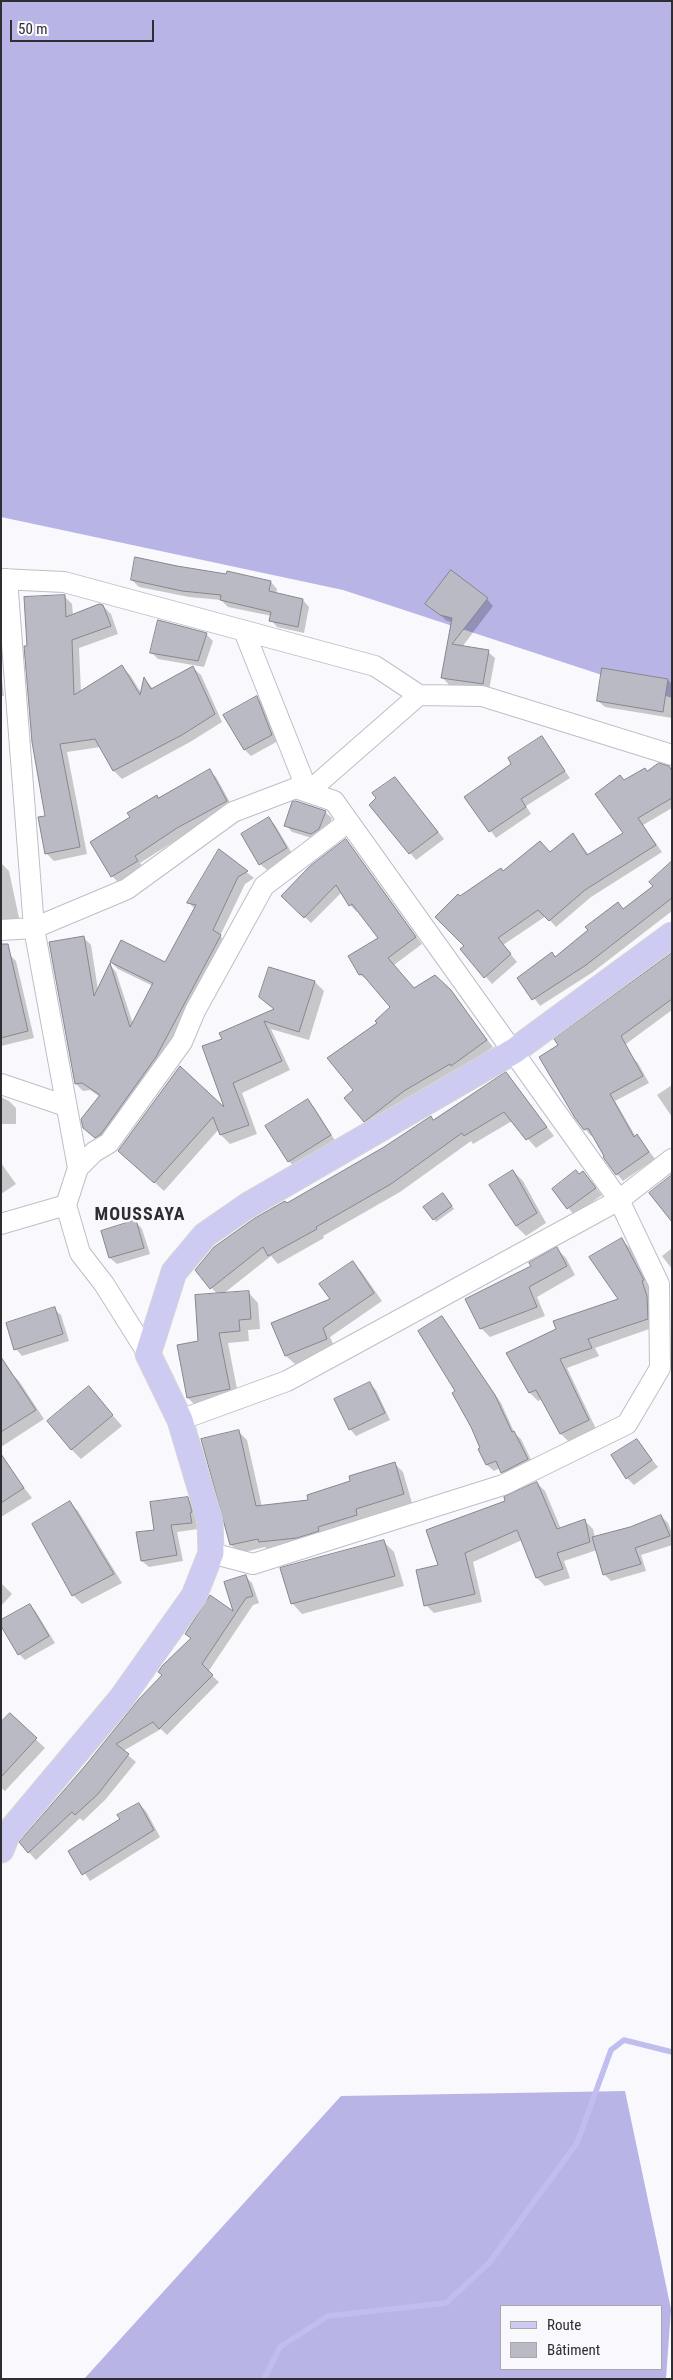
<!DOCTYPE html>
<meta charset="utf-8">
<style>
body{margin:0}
#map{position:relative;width:673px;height:2380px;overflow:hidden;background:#f9f9fd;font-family:"Roboto Condensed",sans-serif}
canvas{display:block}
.frame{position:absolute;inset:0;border:2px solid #2e2d31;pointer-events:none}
.legend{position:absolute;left:500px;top:2305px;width:162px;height:65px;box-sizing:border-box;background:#f9f9fd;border:1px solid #a8a7ab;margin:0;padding:6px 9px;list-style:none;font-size:15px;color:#2e2d31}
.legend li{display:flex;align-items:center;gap:10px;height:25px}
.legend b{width:25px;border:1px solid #a8a7ab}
.scale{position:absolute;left:10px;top:20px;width:144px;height:22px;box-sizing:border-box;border:2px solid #2e2d31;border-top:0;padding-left:6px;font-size:15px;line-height:18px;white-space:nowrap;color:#2e2d31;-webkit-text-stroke:4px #f9f9fd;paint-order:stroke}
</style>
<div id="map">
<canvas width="673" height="2380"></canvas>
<div class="frame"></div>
<ul class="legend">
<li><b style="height:6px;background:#cdcbf1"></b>Route</li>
<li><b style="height:14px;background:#babac4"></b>Bâtiment</li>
</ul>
<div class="scale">50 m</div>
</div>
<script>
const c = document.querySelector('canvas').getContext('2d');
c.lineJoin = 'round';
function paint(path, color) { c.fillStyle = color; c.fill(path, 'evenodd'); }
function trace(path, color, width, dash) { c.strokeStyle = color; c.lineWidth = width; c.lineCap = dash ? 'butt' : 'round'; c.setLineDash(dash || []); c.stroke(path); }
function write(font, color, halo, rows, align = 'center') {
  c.font = font + ' "Roboto Condensed",sans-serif'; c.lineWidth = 5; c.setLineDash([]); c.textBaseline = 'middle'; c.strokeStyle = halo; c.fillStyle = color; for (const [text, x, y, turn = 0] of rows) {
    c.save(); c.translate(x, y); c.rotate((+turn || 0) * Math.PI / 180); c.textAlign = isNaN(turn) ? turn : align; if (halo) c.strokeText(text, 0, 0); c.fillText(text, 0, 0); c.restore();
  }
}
const forest = new Path2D(`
 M1,1h671v697l-329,-108 -342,-73z
 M625,2091l46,218 -5,70h-582l257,-283zM502,2306h160v63h-160z`);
const shadow = new Path2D(`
 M227,575l44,7 6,7 -1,5 27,6 6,7 -5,26 -27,-6 -6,-7 1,-4 -44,-9 -7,-7 -32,-3 -50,-10 -7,-7z
 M64,596l8,8 1,11 30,-9 8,8 7,20 -39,14 2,44 41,-25 8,8 12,19 3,-15 8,10 40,-21 8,7 21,47 -32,20 -68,37 -8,-8 -14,-24 -33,5 20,102 -33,7 -8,-8v-36l-18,-170z
 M487,599l6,7 -31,41 26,5 7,6 -6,32 -40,-5 -6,-7 10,-56 -6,-1 -20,-17z
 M206,634l7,7 -9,26 -46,-8 -7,-7z
 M603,669l65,11 4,4v34l-67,-11 -7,-6z
 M1,671l3,25h-3z
 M257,698l6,6 15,37 -27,15 -6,-6 -20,-35z
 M542,738l28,40 -44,28 5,8 -35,24 -30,-41 47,-33z
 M209,771l7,6 17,31 -49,27 -44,28 4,5 -25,15 -7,-7 -20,-34 67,-43z
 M672,771v37l-29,17 19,27 -71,45 -35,30 -10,-11 -43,29 14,17 -25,22 -30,-35 3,-3 -5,-48 44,-25 46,-19 23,-20 16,21 36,-22v-52l22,-9z
 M395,778l49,61 -28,21 -45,-55z
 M325,812l7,6 -6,17 -8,5 -26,-8 -6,-7z
 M269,819l6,6 18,30 -26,15 -7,-6z
 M346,840l76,104 -28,21 21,24 35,2 43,56 -35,25 -87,55 -7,-6 -9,-31 36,-83 -23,-27 -8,-5 -11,-18 31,-19 -22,-27 -1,1 -7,-7 -8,-13 -31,31 -28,-27z
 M219,851l35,27 -9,6 -25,52 7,7 -63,120 -61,81 -12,-9 9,-38 -10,-7 -7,1 -7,-7 8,-146 7,7 7,45 12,-25 6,7 17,52 20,-38 -35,-17 -7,-7 54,1 30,-54 -6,-6z
 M1,863l8,8 10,47 -18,4z
 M672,865v46l-79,61 -53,34 -21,-28 33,-24 4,4 62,-54 6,6 31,-23z
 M9,954l7,7 18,77 -33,8v-90z
 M672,955v55l-92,68 51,-22 7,7 11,20 -34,18 21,36 7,6 12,16 -32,22 -6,-7 -24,-39 -2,1 -6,-7 -25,-83z
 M315,982l9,9 -15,49 -38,-11 19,41 -48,23 15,41 -27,10 -9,-9 -2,-6 -55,62 -44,-40 107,-39 -4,-72 52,-30z
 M506,1074l48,62 -18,12 -24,-27 -39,23 -2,-3 -71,51 -77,44 1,2 -46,26 -7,-8 -48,38 25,-2 10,11 2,26 -12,1 1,11 -21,2 11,56 -41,9 -10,-10 12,-56 18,-47 -22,-25 91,-66 98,-56 46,-30 3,3z
 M672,1085v32l-15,-22z
 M1,1097l8,4 7,7v16h-15z
 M308,1101l6,6 22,35 -41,26 -6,-7z
 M1,1163l15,21 -15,10z
 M513,1171l10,10 23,42 -20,13 -10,-10 -25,-41z
 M583,1172l19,23 -28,20 -21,-26z
 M446,1197l8,12 -18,13 -2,-3z
 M136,1222l6,7 8,25 -33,10 -7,-6z
 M622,1240l8,8 21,41 4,38 -60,21 4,8 -32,12 29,61 -27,13 -8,-8 -19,-35 -4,2 -8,-8 -22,-40 112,-53z
 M672,1248v21l-10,-13z
 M557,1249l9,9 9,17 -38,22 8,19 -55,21 -9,-9 51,-62z
 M353,1263l8,8 21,30 -52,36 5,11 -40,16 -9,-8 -13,-33 58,-23z
 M54,1309l7,6 8,26 -47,15 -6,-7z
 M442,1318l59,85 14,31 6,5 13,27 -26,13 -8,-11 -6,3 -7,-6 -30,-73z
 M10,1372l9,9 25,38 -43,28v-70z
 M370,1384l6,6 14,30 -34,16 -6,-7z
 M89,1388l33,38 -41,33 -10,-10z
 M239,1432l8,8 15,67 48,-6 84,-38 9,9 9,31 -49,15 2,5 -97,27 -3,-3 -25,6 -9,-8z
 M637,1441l21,26 -24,18 -7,-7z
 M9,1468l23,30 -31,19v-47z
 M537,1483l8,8 16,38 23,-9 9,9 2,9 36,-10 30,-12 7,7 4,10v12l-31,10 5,16 -35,10 -7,-7 -7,-24 -33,11 6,17 -25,8 -8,-8 -15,-38 -49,22 9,40 -48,11 -8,-8 13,-39 68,-64z
 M188,1499l6,6 4,14h-2l2,10 -21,3 6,29 -34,6 -7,-6 -5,-28 18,-2z
 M70,1503l8,8 44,72 -40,21 -9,-9z
 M384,1542l10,10 10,34 -102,28 -10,-11 -11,-34z
 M245,1576l7,7 7,20 -6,2 -45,67 11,10 -52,53 -6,-6 -38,22 13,11 -31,38 -22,21 -3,-3 -44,42 -15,-16 118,-144 24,-25 28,-36 -5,-5 50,-20z
 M1,1583l11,11 -11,12z
 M30,1605l6,7 19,31 -30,17 -6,-6z
 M10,1715l35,33 -40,43 -4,-3v-64z
 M139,1804l7,7 14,26 -70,44 -20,-30 51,-31z`);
const stream = new Path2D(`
 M264,2379l16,-32 48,-31 118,-13 43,-40 88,-120 34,-93 13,-10 48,12`);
const building = new Path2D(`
 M135,557l42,9 49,8 1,-3 44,10 -2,10 34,8 -5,28 -29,-6 2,-9 -51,-12 1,-5 -39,-4 -51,-11z
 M451,570l37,28 -36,46 37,6 -6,34 -42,-6 11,-60 -12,-3 -15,-11z
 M65,595l1,22 33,-13 4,1 8,21 -39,14 2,55 48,-30 18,30 4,-18 7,12 42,-23 22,48 -33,21 -69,36 -18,-32 -35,5 20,103 -35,7 -7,-37 7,-1 -13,-74 -8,-96h3l-3,-49z
 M158,620l49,13 -9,28 -48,-8z
 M602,668l66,11 -5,33 -66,-11z
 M257,696l15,39 -28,15 -21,-35z
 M542,736l23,35 -44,28 5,8 -37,25 -25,-35 47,-33 -3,-6z
 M659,763l10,3 3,5v27l-34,20 18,27 -71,45 -36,31 -11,-11 -40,28 13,16 -27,24 -24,-29 4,-3 -29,-29 23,-23 2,2 41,-28 2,3 37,-30 10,11 23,-19 14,22 36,-22 -28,-39 25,-19 4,5 21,-12 2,3z
 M210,769l17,32 -50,27 -42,28 3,5 -27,16 -21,-35 40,-25 -3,-4 30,-18 1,3z
 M395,777l43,55 -29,22 -40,-49 7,-7 -4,-5z
 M296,801l30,10 -7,18 -8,5 -27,-8 8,-24z
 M269,817l18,31 -28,17 -18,-31z
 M346,839l70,98 -28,21 26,30 21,-13 16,15 36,50 -36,26 -1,-2 -46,27 -40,31 -20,-24 9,-8 -26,-32 50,-35 -2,-2 15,-14 -28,-33 -3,1 -11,-19 30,-18 -26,-34 -3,2 -13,-21 -32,33 -23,-22 29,-30z
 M219,849l29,22 -10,6 -25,53 8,5 -65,122 -55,77 -6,4 -12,-10 -2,-9 19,-24 -18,-12 -7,1 -26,-142 35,-6 10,60 16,-33 20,64 23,-44 -43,-21 11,-22 44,22 31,-57 -9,-2z
 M672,861v37l-86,67 -54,35 -15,-22 35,-26 3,5 33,-27 -3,-3 33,-25 5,7 30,-23 -4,-4z
 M1,944h7l20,87 -27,7z
 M672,953v46l-51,37 22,40 -33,18 24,43 3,-3 12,18 -33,23 -13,-18 1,-1 -16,-28 -4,2 -9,-12 -36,-61 19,-12 -4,-6z
 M269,967l46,14 -16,51 -35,-11 18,40 -49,22 16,42 -29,10 -7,-18 -59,66 -36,-32 62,-85 44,41 -22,-61 20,-7 -3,-6 55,-24 -15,-12z
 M506,1072l41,55 -21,13 -22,-28 -40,24 -2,-3 -71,51 -75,43 1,2 -49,27 -5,-9 -53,42 -15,-19 19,-23 41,-29 30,-17 2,2 97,-56 47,-31 2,4z
 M308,1099l23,36 -43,27 -23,-36z
 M513,1170l24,43 -21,13 -27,-41z
 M576,1170l3,4 4,-3 13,17 -29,21 -15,-20z
 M672,1175v47l-23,-29z
 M443,1193l9,13 -19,14 -10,-13z
 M136,1220l8,28 -35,10 -8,-27z
 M622,1238l22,42 -2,1 5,15 1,23 -60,20 4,9 -32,11 29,61 -29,14 -24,-44 -7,3 -23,-40 50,-24 -3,-8 65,-22 -29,-42z
 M557,1247l10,19 -38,21 8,20 -57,22 -15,-30 66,-33 -2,-3z
 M353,1261l21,32 -51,35 4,11 -42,17 -14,-33 59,-24 -11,-15z
 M249,1291l2,28 -12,1 1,11 -21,2 11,56 -43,9 -10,-53 21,-4 -3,-46z
 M55,1307l8,27 -49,16 -8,-27z
 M442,1316l53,79 17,37 2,-1 14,28 -27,14 -5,-12 -10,4 -8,-16 2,-1 -9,-21 -19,-34 3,-2 -37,-60z
 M1,1357l35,53 -35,22z
 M370,1382l15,31 -36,17 -15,-31z
 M89,1386l24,29 -42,35 -24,-29z
 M239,1430l17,76 52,-6 -1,-5 43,-14 -1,-5 46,-14 9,32 -48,15 1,6 -39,12 1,4 -22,7 -38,4 -1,-3 -28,6 -29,-106z
 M637,1439l15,21 -26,19 -15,-24z
 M1,1454l23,34 -23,15z
 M537,1482l20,47 28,-10 5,23 -33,11 6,16 -27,9 -19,-48 -52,23 10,41 -51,12 -8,-36 22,-5 -12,-35 79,-29 -1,-4z
 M188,1497l4,15 -2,1 2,10 -21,2 6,30 -36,6 -5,-29 18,-2 -4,-28z
 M70,1501l44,73 -42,22 -40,-72z
 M661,1515l9,21 -35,12 6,16 -38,11 -11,-38 38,-10z
 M384,1540l11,36 -104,28 -11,-36z
 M246,1575l7,21 -7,2 -44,66 11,11 -54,54 -6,-7 -37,22 13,10 -31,40 -23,21 -3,-3 -44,41 -9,-11 66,-76 54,-67 23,-24 -4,-3 5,-7 28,-27 -6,-4 25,-39 23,16 -9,-29z
 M30,1604l19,32 -31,19 -17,-29v-6z
 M10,1713l27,25 -36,39v-55z
 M139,1803l15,27 -72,45 -14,-24 52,-32 -3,-4z`);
const minor = new Path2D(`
 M1,579l63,3 311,84 44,29
 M7,579l27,349 44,240 -12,37
 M244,631l64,161 111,-97 63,1 190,59
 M1,930l33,-2 93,-39 106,-77 63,-24 38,13 285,399 40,84 1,84 -33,56 -124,61 -250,79 -42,-11
 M1,1084l65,22
 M78,1168l16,-16 15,-9 73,-101 13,-31 69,-125 84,-64
 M1,1224l65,-19 14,48 24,31 44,70
 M180,1420l107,-39 332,-181 53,-41`);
const major = new Path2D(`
 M1,1850l6,-15 114,-136 73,-103 17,-43 -1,-32 -30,-101 -32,-66 26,-82 31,-37 42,-29 267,-155 158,-116`);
const districtNames = [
 ["MOUSSAYA",140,1215]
];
paint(forest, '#b8b5e6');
paint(shadow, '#0003');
trace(stream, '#c0beef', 5.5);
paint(building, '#babac4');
trace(building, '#86868f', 1);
trace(minor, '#bebec7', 22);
trace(major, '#d5d5d6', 27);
trace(minor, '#fff', 20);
trace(major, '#cdcbf1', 25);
c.letterSpacing = '1px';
write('bold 18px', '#2e2d31', '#f9f9fd', districtNames);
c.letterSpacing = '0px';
</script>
